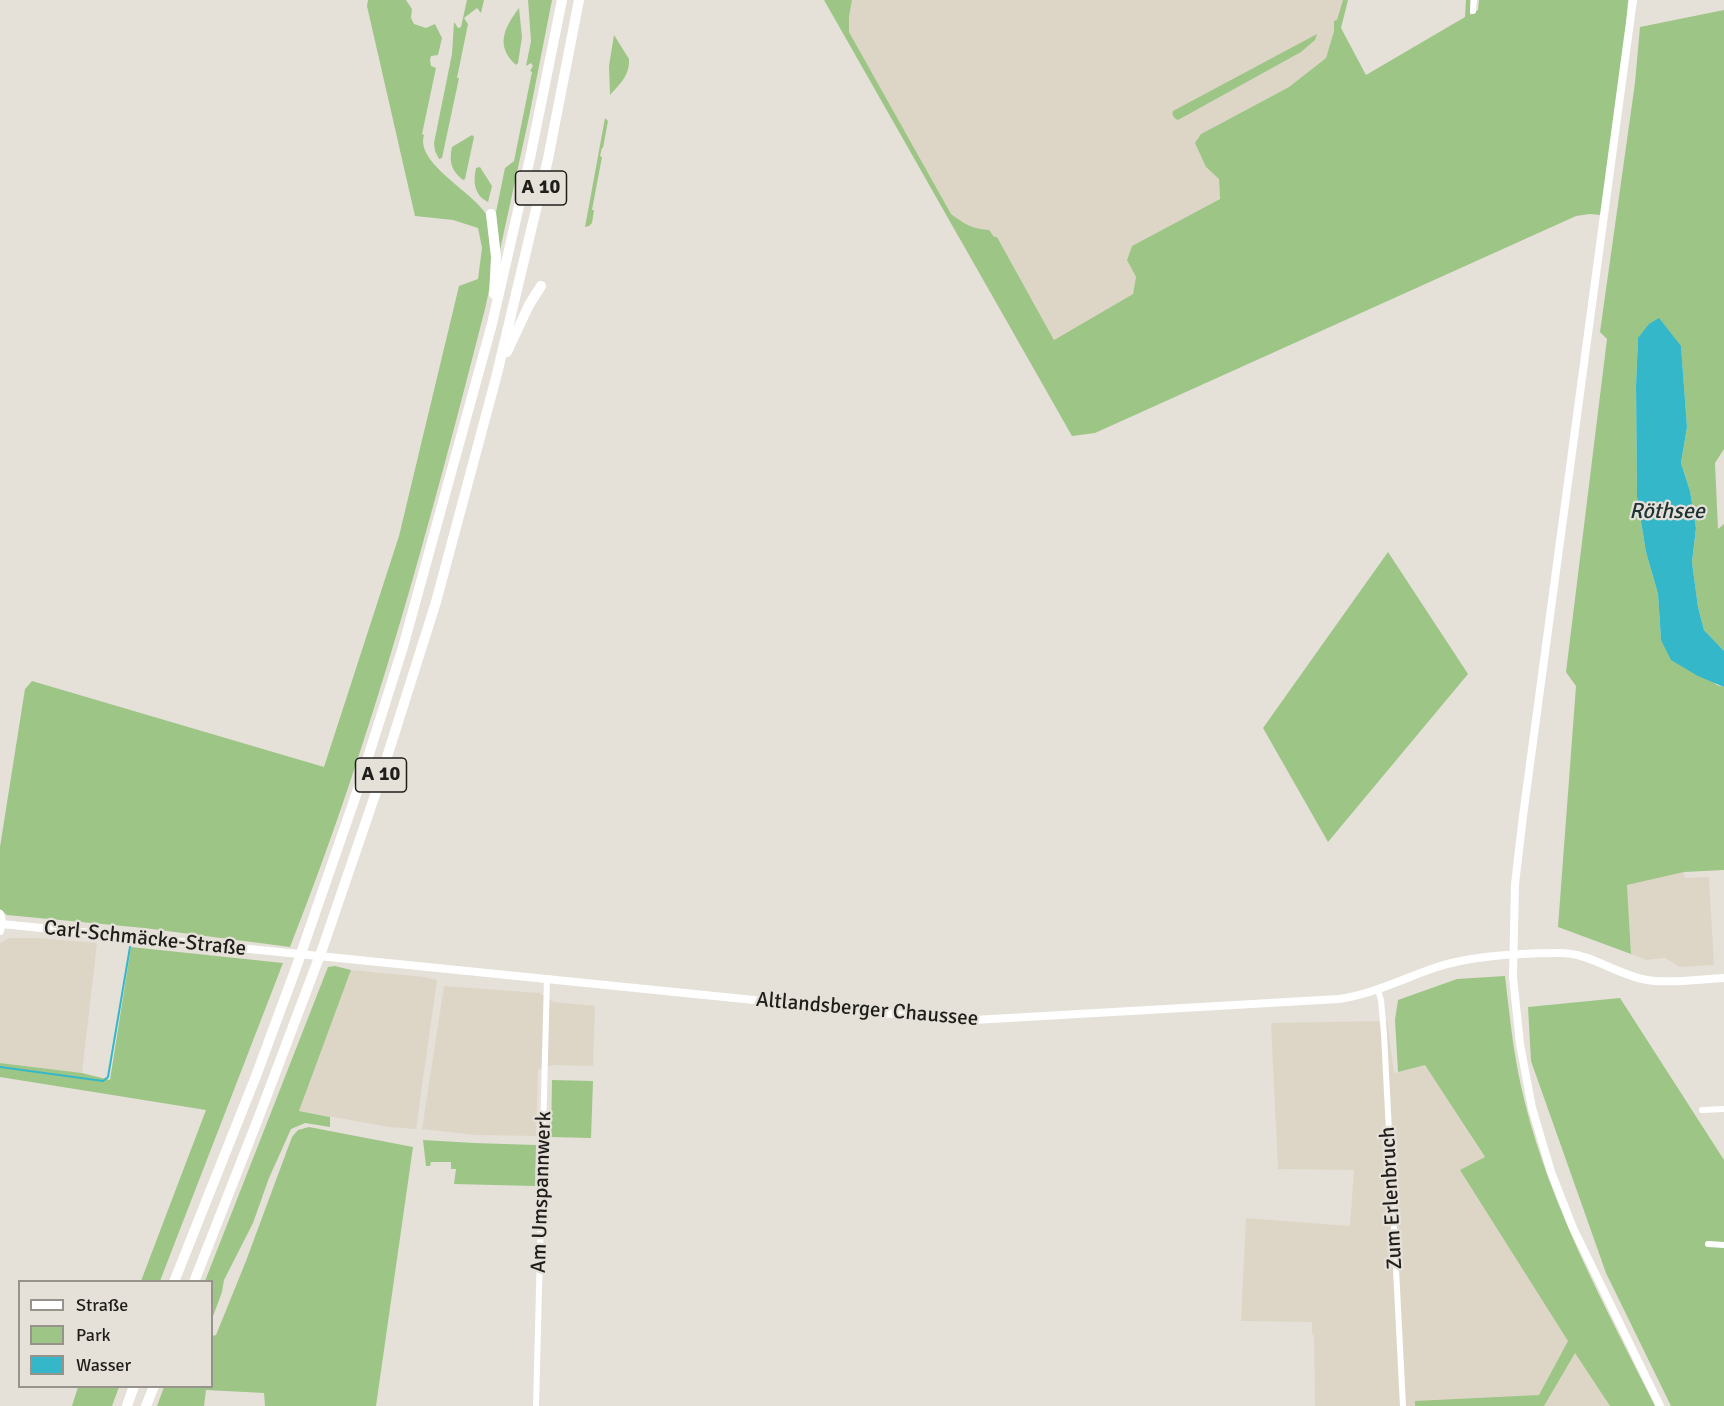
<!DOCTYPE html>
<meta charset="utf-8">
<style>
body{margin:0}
#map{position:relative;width:1724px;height:1406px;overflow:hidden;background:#e5e1d9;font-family:Signika,sans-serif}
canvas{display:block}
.legend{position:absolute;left:18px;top:1280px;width:195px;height:108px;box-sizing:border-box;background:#e5e1d9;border:2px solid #96938d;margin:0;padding:8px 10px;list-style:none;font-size:18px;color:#1f1e1b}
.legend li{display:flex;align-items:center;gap:12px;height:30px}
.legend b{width:30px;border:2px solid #96938d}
</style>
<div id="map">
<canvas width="1724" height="1406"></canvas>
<ul class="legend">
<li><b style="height:8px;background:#fff"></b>Straße</li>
<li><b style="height:16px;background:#9dc586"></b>Park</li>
<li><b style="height:16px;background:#34b8c9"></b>Wasser</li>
</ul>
</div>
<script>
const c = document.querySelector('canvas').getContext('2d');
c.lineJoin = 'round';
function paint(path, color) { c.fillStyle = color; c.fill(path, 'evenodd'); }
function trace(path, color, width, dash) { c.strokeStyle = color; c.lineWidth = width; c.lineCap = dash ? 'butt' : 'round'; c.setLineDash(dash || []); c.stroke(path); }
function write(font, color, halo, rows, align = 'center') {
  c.font = font + ' Signika,sans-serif'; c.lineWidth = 4.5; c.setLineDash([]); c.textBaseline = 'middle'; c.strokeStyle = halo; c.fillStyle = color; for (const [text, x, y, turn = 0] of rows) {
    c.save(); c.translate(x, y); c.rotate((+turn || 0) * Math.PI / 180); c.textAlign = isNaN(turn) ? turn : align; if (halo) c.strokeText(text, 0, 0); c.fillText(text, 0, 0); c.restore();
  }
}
const built = new Path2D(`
 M852,0h495l-13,31 -8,27 -37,29 -88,47 5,33 13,12 1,20 -88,47 -5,14 9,17 -3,17 -79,46 -57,-103 -38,1 -10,-18 -103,-183z
 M1684,872l1,6 24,-1 5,88 -34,2 -15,-9 -19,2 -15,-6 -4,-69z
 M9,938h30l58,5 -15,130 -82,-10v-120z
 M351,970l73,7 13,3 -21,149 -27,-2 -90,-16z
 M444,986l96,7 14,9 41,4 -2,60 -41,-1 -14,5 -2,66 -60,-1 -54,-6z
 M1387,1021l7,52 31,-9 60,94 -24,12 149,236h-295l-1,-69 -2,-4v-11l-71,-1 5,-103 104,8 4,-56 -76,-1 -7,-146z`);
const green = new Path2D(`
 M368,0h38l6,9 -1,9 3,6 12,4 9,-4 7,14 -4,17 -7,1 -1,4 1,6 5,2 -14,66 2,1c-9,28 49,57 62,79l7,39 -3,33 -5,23c-55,215 -113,431 -195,638l-146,-19 -137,-13 -7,-6v-62l25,-158 7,-8 292,86 75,-231 60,-250 19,-7 4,-31 -4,-20 -25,-8 -38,-4 -48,-210z
 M467,0h17l-3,13 -4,-5 -13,10 4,6 -11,54h2l-17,80 -3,1 -4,-8 -1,-8 18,-89 2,-32 4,6 3,-1z
 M528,0h24l-23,117 -29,133 -4,-38 9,-44 9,-7 18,-89 -2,-1 3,-5 -2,-3 -5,3 5,-25z
 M824,0h28l-3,17v15l102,182c13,10 22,15 38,16l5,7h3l57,103 79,-46 3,-17 -9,-17 5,-14 88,-47 -1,-20 -13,-12 -11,-24 6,-9 88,-47 37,-29 8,-27v-10l3,-1 6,-20h5l-7,28 25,47 99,-58 1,-17h4v15l8,-5 1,-10h149l-3,38 -24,177 -11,-1 -14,2 -481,217 -23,3z
 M519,8l3,29 -4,26 -2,2c-21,-19 -12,-37 3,-57z
 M1724,10v439l-9,14 3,66 6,-5v127l-20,-21 -6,-23 -6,-45 4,-34 -6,-37 -9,-28 6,-36 -6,-80 -43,-9 -2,48 1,111 9,55 12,42 3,46 56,45 7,2v183l-40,2 -57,13 4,69 -73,-27 18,-241 -10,-14 41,-333 -7,-7 35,-249 5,-56z
 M1317,34l-2,6 -14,12 -123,68c-3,-1 -7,-5 -5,-9z
 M614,35l15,24c1,16 -9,25 -19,36l-1,-29z
 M605,118l3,3 -5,27h-1l-2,8 2,1 -10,53h2l-2,13 -3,3 -4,1z
 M472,135l2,2 -9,42 -2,1c-12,-10 -14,-18 -11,-33z
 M480,167l12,19 -4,16c-14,-7 -15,-20 -12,-34z
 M1388,552l80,122 -140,168 -65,-114z
 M131,947l152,16 -123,318h-19l65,-171 -206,-33v-14l82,10 28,7z
 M335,966l16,4 -52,141 31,6v10l-25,-4 -14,6 -22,49 -16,45 -29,57 -2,12 -10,27v-37l-7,-1 123,-314z
 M1505,976c5,43 9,85 20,127 27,107 81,205 130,303h-45l-35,-53 -31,53h-129v-5l124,-6 29,-54 -108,-171 25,-13 -60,-92 -27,7 -3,-52 3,-20 59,-21z
 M1620,998l104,162v246h-53l-65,-133 -75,-212 -3,-54z
 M552,1080l41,1 -2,57 -40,-1z
 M309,1127l104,20 -37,259h-111l-1,-13 -58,-3 -2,16h-47l7,-19 48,-1v-50l4,-1 30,-74 46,-124 6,-7z
 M423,1140l51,3 62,2 -1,41 -81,-2 2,-15h-5v-7h-20l-1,4h-4z
 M78,1387v-1l41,1 -7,19h-40z`);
const water = new Path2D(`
 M1659,318l22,28 6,81 -6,36 9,28 6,37 -4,34 6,45 6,23 20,21v36l-26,-11 -27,-16 -10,-20 -3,-46 -12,-42 -9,-55 -1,-111 2,-48 11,-14z`);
const stream = new Path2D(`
 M135,944l15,1
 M0,1067l103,14 5,-4 22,-130`);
const street = new Path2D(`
 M1473,11l1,-11
 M1378,990l3,10 3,34 19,372
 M1702,1110l22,-1
 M1708,1244l16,1
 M536,1406l11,-428`);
const secondary = new Path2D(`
 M1633,0l-110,816 -8,68 -2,93 7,67 12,64 19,64 22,56 87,178
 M0,914l2,7 -2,10
 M2,924l950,96h22l365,-21c34,-5 63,-20 95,-31 35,-12 88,-15 126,-15 31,0 57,22 87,27 21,4 55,-1 77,-2`);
const highway = new Path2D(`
 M491,214l5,43 -2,37
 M507,352l22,-47 12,-19
 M174,1282l82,-206 40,-108 60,-173 47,-148 89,-323 38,-166 32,-158
 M194,1282l64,-163 65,-172 51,-149 62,-196 61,-228 51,-215 31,-159
 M127,1406l7,-20
 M146,1406l8,-20`);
const shields = [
 [541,188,51],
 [381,775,51]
];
const shieldNames = [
 ["A 10",541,188],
 ["A 10",381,775]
];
const streetNames = [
 ["Carl-Schmäcke-Straße",145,939,6],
 ["Altlandsberger Chaussee",867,1010,5],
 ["Am Umspannwerk",542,1192,-88],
 ["Zum Erlenbruch",1392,1198,-93]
];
const waterNames = [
 ["Röthsee",1667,512]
];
paint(built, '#ddd6c7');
paint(green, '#9dc586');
paint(water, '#34b8c9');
trace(stream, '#34b8c9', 2);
trace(street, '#fff', 6);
trace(secondary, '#fff', 8);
trace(highway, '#fff', 10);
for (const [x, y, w] of shields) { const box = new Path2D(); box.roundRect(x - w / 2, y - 17, w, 34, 4.5); c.fillStyle = '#e5e1d9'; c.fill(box); trace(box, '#1f1e1b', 1.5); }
write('bold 20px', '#1f1e1b', null, shieldNames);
write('21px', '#1f1e1b', '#e5e1d9', streetNames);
write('italic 22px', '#1c3235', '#e5e1d9', waterNames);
</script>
